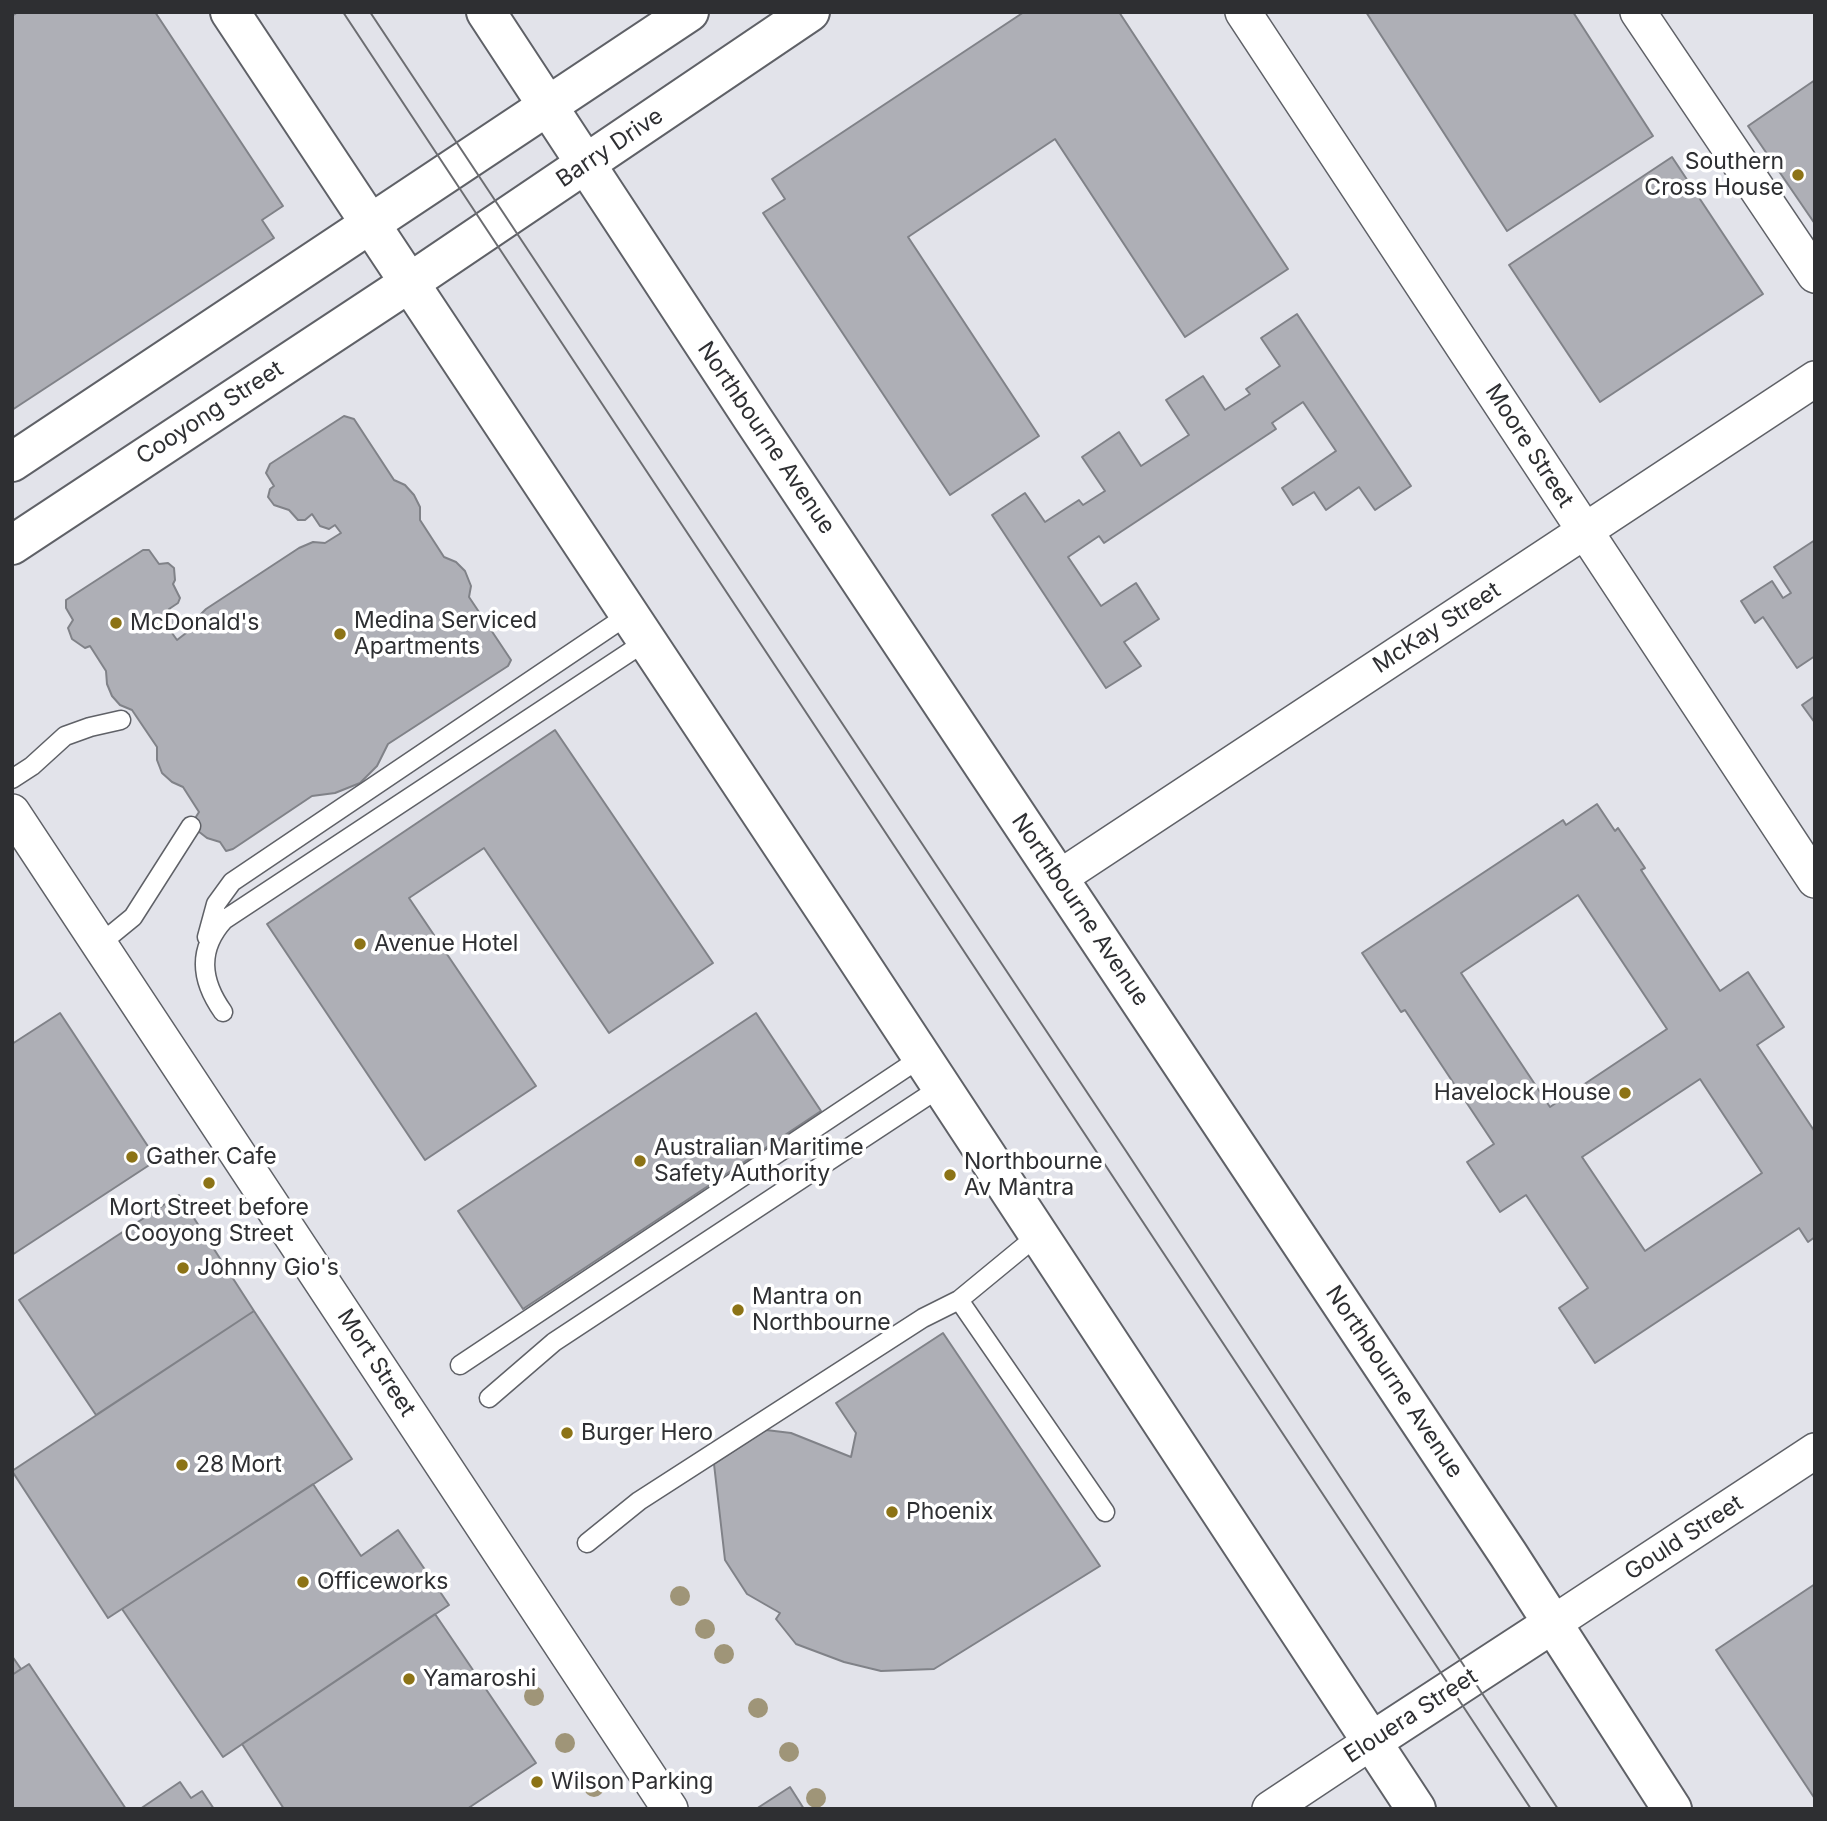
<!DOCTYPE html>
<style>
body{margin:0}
#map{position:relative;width:1827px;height:1821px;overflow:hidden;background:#e2e3ea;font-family:Inter,sans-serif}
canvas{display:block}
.frame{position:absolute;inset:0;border:14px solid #2e2f32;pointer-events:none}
</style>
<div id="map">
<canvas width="1827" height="1821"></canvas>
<div class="frame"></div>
</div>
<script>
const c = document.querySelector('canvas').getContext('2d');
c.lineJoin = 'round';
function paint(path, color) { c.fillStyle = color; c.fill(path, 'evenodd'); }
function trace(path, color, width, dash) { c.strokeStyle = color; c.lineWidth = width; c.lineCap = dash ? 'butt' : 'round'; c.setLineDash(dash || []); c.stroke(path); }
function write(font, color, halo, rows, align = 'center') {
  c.font = font + ' Inter,sans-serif'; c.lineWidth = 7; c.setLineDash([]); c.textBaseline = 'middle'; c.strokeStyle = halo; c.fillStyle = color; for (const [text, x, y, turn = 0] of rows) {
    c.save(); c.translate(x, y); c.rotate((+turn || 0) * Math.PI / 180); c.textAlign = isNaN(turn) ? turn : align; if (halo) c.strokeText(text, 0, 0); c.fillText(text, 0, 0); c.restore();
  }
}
const building = new Path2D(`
 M18,12h137l128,194 -21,14 12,18 -262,172v-394z
 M1024,12h95l169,257 -103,68 -130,-198 -147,98 131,199 -89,59 -187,-282 22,-14 -13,-20z
 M1366,12h207l80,124 -146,95z
 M1815,80v144l-67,-98z
 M1672,157l91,137 -163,108 -91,-137z
 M1297,314l114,172 -36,24 -16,-23 -33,23 -12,-18 -21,13 -11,-17 54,-37 -33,-49 -31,21 4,6 -172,114 -5,-7 -31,21 33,49 35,-23 23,36 -35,23 17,24 -35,22 -114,-173 33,-22 20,29 34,-22 4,5 22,-14 -23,-34 37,-25 22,34 48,-31 -23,-35 37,-24 22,34 25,-16 -4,-5 34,-23 -19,-28z
 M344,416l10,3 40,61 11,5 9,10 6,12v13l24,37 12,5 9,9 6,15 -2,11 42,63 -3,6 -120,78 -11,22 -17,17 -25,10 -23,3 -79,53 -7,2 -6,-9 -13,-4 -9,-7 -4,-11 5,-8 -16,-25 -11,-5 -10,-9 -5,-13v-13l-25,-37 -12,-5 -8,-9 -5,-12 -1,-13 -16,-25 -5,2 -13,-9 -4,-11 5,-8 -7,-12v-8l77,-50h6l10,14 9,-1 6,5 1,12 -2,4 7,14 -2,5 -9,6 6,9 1,10 -4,5 5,7 13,-10 2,-7 14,-14 93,-61 14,-6 12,1 16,-10 -6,-8 -6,4 -9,-3 -8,-12 -7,6h-7l-9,-10 -15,-5 -6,-8 2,-8 4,-3 -8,-13 4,-9z
 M1815,540v116l-18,12 -34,-51 -8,6 -14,-22 31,-20 11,17 8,-5 -17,-26z
 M1815,696v27l-13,-18z
 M555,730l158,233 -104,70 -125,-185 -75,50 127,188 -111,74 -158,-236z
 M1597,804l18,27 3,-3 27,40 -4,2 79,121 28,-19 36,55 -27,18 58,87v105l-7,5 -9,-14 -204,135 -36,-55 29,-20 -62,-93 -26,17 -33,-50 27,-18 -89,-134 -4,2 -39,-59 201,-133 3,5zM1578,895l89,134 -117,78 -89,-134zM1700,1079l62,94 -117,78 -63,-94z
 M60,1013l97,147 -145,95v-211z
 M756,1013l65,98 -298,198 -65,-98z
 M179,1195l75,116 -158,104 -77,-115z
 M254,1311l98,148 -244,159 -96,-147z
 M943,1333l157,233 -166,103 -53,2 -37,-9 -48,-18 -20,-25 4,-6 -33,-19 -22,-34 -11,-96 52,-34 25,3 60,24 5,-24 -20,-30z
 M313,1484l48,72 37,-26 51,75 -226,152 -101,-148z
 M1815,1584v215l-99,-149z
 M435,1614l101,149 -69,46h-183l-42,-65z
 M12,1656l9,13 -9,6z
 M29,1664l97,145h-114v-134z
 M180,1782l11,16 11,-7 12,18h-74z
 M790,1787l14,22h-48z`);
const service = new Path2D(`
 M12,779l20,-13 33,-30 25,-9 31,-7
 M207,937l9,-33 16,-22 396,-267
 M100,944l33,-27 58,-91
 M223,1012c-22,-31 -26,-62 1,-92l421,-278
 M959,1300l146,212
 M460,1365l462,-308
 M489,1398l65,-56 387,-255
 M587,1543l52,-42 284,-183 36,-18 79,-65`);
const minor = new Path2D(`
 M1243,12l572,868
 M1638,12l177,263
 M12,812l658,997
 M1059,878l756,-499
 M1552,1624l263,-173
 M1270,1809l101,-67`);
const primary = new Path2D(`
 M12,462l677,-450
 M12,545l397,-262 401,-271`);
const trunk = new Path2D(`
 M230,12l607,916 579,881
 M486,12l267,407 755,1135 164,255
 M1371,1742l181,-118`);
const tram = new Path2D(`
 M343,12l1188,1797
 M370,12l756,1139 432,658`);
const trees = [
 [680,1596],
 [705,1629],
 [724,1654],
 [534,1696],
 [758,1708],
 [565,1743],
 [789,1752],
 [594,1787],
 [816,1798]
];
const markers = [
 [1798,175,7,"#8c7316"],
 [116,623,7,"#8c7316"],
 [340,634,7,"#8c7316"],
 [360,944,7,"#8c7316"],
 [1625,1093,7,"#8c7316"],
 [132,1157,7,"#8c7316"],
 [640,1161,7,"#8c7316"],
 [950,1175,7,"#8c7316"],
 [209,1183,7,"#8c7316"],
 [183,1268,7,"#8c7316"],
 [738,1310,7,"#8c7316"],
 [567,1433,7,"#8c7316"],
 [182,1465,7,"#8c7316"],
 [892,1512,7,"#8c7316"],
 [303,1582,7,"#8c7316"],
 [409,1679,7,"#8c7316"],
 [537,1782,7,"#8c7316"]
];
const streetNames = [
 ["Barry Drive",610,148,-34],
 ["Cooyong Street",210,413,-33],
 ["Northbourne Avenue",766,438,56],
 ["Moore Street",1529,446,57],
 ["McKay Street",1437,628,-33],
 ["Northbourne Avenue",1080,910,56],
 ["Mort Street",376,1363,57],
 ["Northbourne Avenue",1394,1382,56],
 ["Gould Street",1684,1538,-33],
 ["Elouera Street",1411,1716,-33]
];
const poiNames = [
 ["Southern",1784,162,"right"],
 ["Cross House",1784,188,"right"],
 ["Medina Serviced",354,621],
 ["Apartments",354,647],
 ["McDonald's",130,623],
 ["Avenue Hotel",374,944],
 ["Havelock House",1611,1093,"right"],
 ["Australian Maritime",654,1148],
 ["Safety Authority",654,1174],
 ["Gather Cafe",146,1157],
 ["Northbourne",964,1162],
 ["Av Mantra",964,1188],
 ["Mort Street before",209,1208,"center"],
 ["Cooyong Street",209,1234,"center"],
 ["Johnny Gio's",197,1268],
 ["Mantra on",752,1297],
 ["Northbourne",752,1323],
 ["Burger Hero",581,1433],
 ["28 Mort",196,1465],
 ["Phoenix",906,1512],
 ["Officeworks",317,1582],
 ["Yamaroshi",423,1679],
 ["Wilson Parking",551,1782]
];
paint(building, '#aeafb6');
trace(building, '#808288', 2);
trace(service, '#5f6167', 21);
trace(minor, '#5f6167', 38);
trace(primary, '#5f6167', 42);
trace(trunk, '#5f6167', 42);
trace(service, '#fff', 18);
trace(minor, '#fff', 35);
trace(primary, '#fff', 38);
trace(trunk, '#fff', 38);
trace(tram, '#6c6d71', 2);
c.fillStyle = '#9f9578';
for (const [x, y] of trees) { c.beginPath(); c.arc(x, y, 10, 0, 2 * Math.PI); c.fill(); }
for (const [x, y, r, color] of markers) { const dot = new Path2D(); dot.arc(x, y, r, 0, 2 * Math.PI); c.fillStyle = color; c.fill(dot); trace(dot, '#fff', 2.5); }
write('23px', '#2e2f32', '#fff', streetNames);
write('23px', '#2e2f32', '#fff', poiNames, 'left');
</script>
